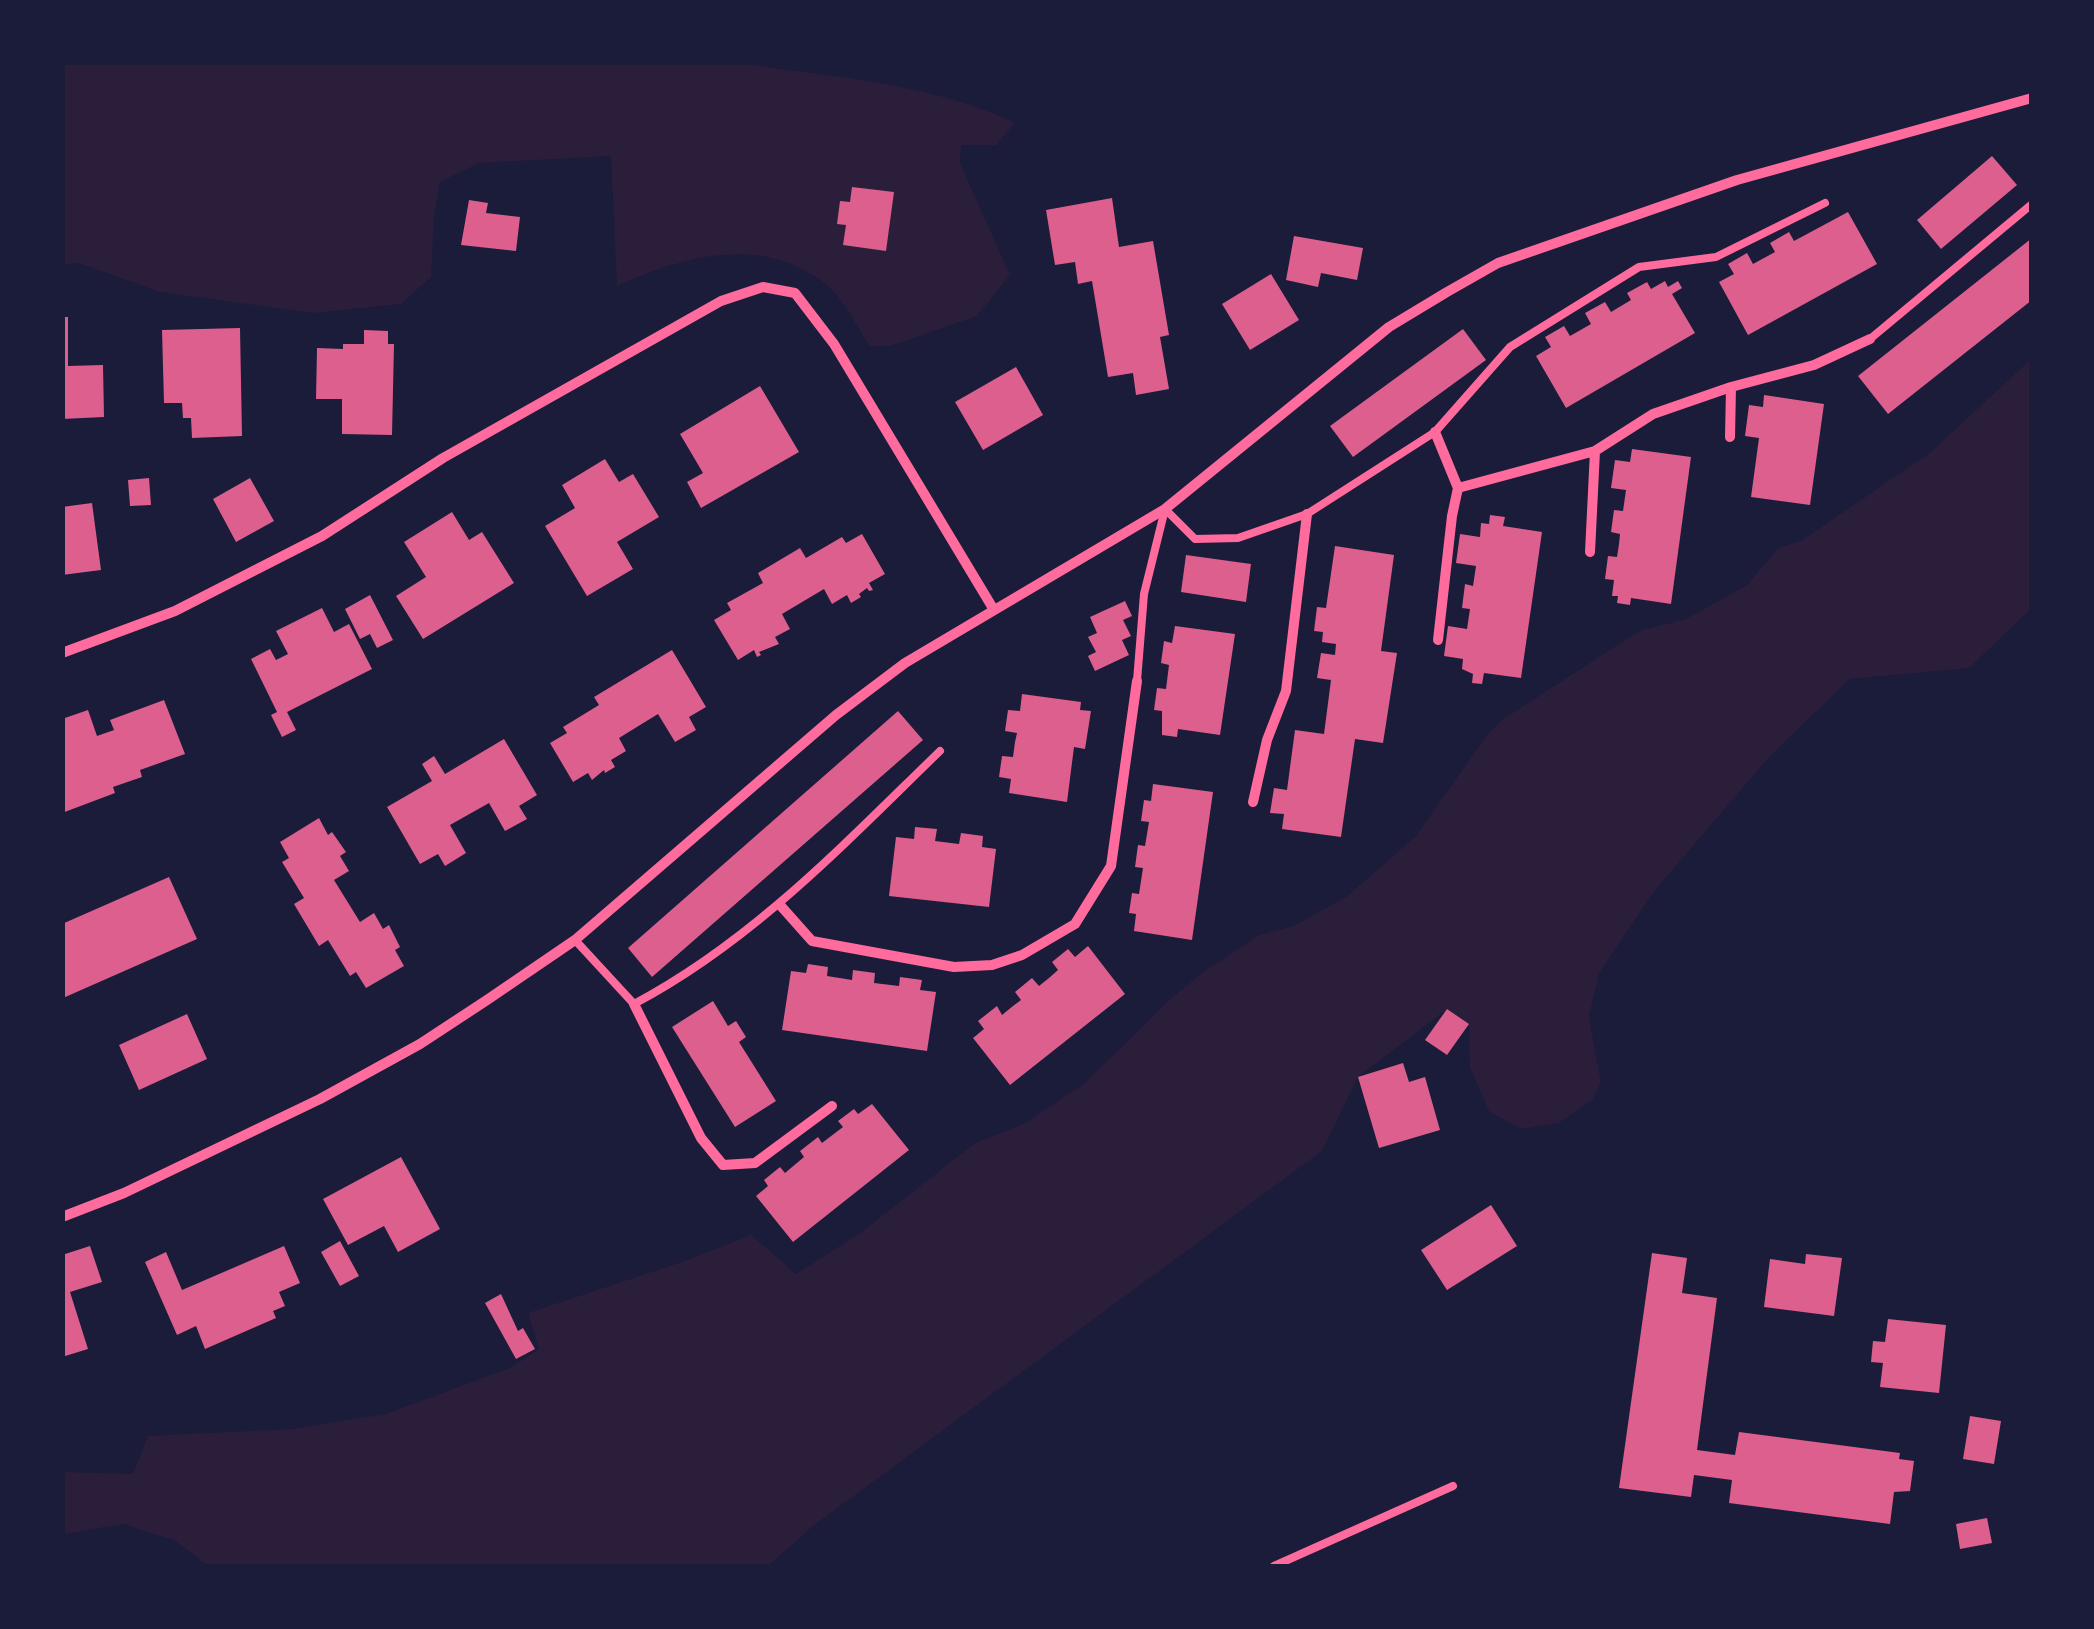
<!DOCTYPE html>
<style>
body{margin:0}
#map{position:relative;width:2094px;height:1629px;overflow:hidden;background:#1b1b3a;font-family:"Noto Serif",serif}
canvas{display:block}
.frame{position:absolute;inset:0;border:65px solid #1b1b3a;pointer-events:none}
</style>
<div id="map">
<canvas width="2094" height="1629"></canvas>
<div class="frame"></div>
</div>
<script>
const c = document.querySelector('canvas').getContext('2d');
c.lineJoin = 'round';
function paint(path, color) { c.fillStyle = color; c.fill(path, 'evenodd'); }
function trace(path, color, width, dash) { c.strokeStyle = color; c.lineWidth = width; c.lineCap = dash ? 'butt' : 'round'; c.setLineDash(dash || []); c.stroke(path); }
const green = new Path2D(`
 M734,62c92,15 197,20 281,61l-19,22h-35l-1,18 50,112 -33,41 -87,30h-20c-13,-19 -27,-49 -46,-63 -63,-49 -141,-27 -207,3l-6,-130 -132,7 -39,19 -6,34 -3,61 -30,27 -88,9 -153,-21 -81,-29 -16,2 -1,-202z
 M2031,359v250l-62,59 -119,11 -78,75 -117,136 -56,83 -10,44 12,66 -9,17 -33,23 -38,6 -32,-18 -19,-44 -1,-43 -22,-15 -89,68 -36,74 -509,375 -45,40h-560l-34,-26 -51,-16 -60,10v-62l70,2 15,-38 145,-7 93,-15 126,-47 27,-18 -11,-36 160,-53 63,-25 45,39 63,-40 116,-91 51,-20 60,-41 82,-81 34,-28 57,-38 35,-9 52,-29 69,-60 73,-103 14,-14 137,-89 47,-12 61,-34 31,-37 23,-7 130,-89z`);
const building = new Path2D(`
 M1992,156l25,29 -76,64 -24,-29z
 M852,187l42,5 -8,59 -43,-6 3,-20 -9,-1 3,-23 10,1z
 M1112,198l7,49 34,-6 16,94 -9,2 9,52 -33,6 -3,-22 -25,4 -16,-96 -14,3 -3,-22 -20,3 -9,-55z
 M469,200l19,3 -2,10 34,4 -4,34 -55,-6z
 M1848,212l29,52 -129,71 -29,-53 15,-8 -6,-10 19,-11 6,11 22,-12 -5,-9 19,-11 5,9z
 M1294,236l69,12 -6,32 -36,-7 -3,14 -32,-7z
 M2032,238v62l-144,114 -30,-38z
 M1271,274l28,46 -49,30 -28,-46z
 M1665,281l3,6 10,-6 4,7 -10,6 23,39 -129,75 -30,-52 15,-9 -6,-10 19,-11 6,10 21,-12 -6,-11 20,-11 6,10 20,-12 -4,-7 20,-11 4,7z
 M62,317h6v49l35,-1 1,52 -42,2z
 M240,328l2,108 -50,2 -1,-20h-8l-1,-15h-18l-2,-73z
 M1463,329l23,31 -133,97 -23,-31z
 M364,330l24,1v13h6l-2,91 -50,-1v-35h-26l1,-51 26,1v-5h21z
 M1016,367l27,48 -60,35 -28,-48z
 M760,386l39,66 -98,56 -14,-26 16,-9 -23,-39z
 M1764,395l60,9 -14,101 -59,-8 8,-59 -14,-2 4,-31 14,2z
 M1632,449l59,8 -20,147 -40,-6 -1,7 -13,-2 1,-7h-6l2,-16 -9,-1 3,-23 9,1 2,-13 1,-10 -9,-2 3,-22 9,1 3,-21 -15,-2 4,-28 15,2z
 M605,459l14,23 14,-8 26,43 -42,25 16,27 -46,27 -42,-70 30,-18 -13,-23z
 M149,478l2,27 -21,1 -2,-26z
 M250,478l24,43 -38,21 -23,-43z
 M92,503l9,67 -39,5v-68z
 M452,512l17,28 13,-8 32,51 -91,56 -27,-43 30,-19 -22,-35z
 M1490,515l15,2 -2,9 39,6 -21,146 -37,-5 -2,11 -10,-1 1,-9 -11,-5 1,-10 -19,-3 4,-30 19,3 3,-20 -8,-1 3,-24 8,2 3,-20 -20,-3 4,-29 20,3 1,-14 8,1z
 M862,534l23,40 -16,9 4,7 -4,1 -2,-3 -8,6 2,3 -10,6 -4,-8 -15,9 -8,-15 -42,25 8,15 -15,8 4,7 -20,8 2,3 -4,2 -3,-7 -16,10 -24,-40 17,-10 -4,-7 36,-20 -5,-10 42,-25 6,10 36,-21 4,6z
 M1335,546l59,9 -13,96 16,2 -14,90 -28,-4 -14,98 -59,-8 2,-15 -14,-1 4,-25 13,2 8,-60 29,4 7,-54 -14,-2 4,-25 14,2 1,-11 -14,-2 1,-10 -9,-1 3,-24 9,1z
 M1186,555l65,9 -5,38 -65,-10z
 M370,595l23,45 -16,8 -7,-14 -10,5 -15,-30z
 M1125,601l7,15 -9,4 8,16 -9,4 7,15 -34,16 -7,-15 8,-4 -8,-15 9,-4 -7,-16z
 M322,608l12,24 15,-8 23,45 -85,43 9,18 -14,7 -11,-22 6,-3 -26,-53 19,-10 6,11 12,-6 -12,-23z
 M1175,626l60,8 -15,101 -42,-6 -1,8 -15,-2v-24l-8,-1 3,-22 9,1 3,-24 -8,-2 3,-22 8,2z
 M672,650l34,57 -17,10 7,13 -21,12 -17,-28 -39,24 7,13 -15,9 4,7 -10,6 -1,-3 -12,10 -4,-7 -15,9 -23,-39 17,-10 -4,-6 36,-22 -5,-8z
 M1022,694l59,8 -1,8 11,1 -6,38 -11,-2 -7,55 -58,-9 2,-14 -12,-2 3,-21 11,1 2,-15 2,-9 -12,-2 3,-21 12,1z
 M164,700l21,54 -45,16 2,7 -29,10 2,6 -53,20v-94l26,-9 9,26 17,-6 -4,-10z
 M898,711l25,29 -271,237 -24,-29z
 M504,739l33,56 -18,11 8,13 -22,12 -16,-28 -39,22 16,28 -21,13 -7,-12 -18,10 -33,-57 45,-26 -10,-17 12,-8 11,18z
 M1153,784l60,8 -21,148 -58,-9 2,-17 -7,-1 3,-20 7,1 4,-26 -8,-1 3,-22 7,1 4,-24 -8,-1 3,-21 7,1z
 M319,818l9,17 4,-3 14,20 -6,4 9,15 -15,9 26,42 14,-9 9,16 6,-4 11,22 -5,3 9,16 -38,22 -10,-16 -6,4 -22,-36 -9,6 -25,-42 10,-6 -22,-36 7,-4 -9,-16z
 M915,827l22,2 -2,12 24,3 2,-11 22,3 -1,11 14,2 -7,58 -100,-11 7,-59 18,2z
 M169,877l28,62 -134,59 -1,-74z
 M1088,946l37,48 -115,91 -37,-47 11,-9 -6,-8 19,-15 5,9 11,-9 8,-6 -6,-8 17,-14 7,8 10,-8 9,-8 -6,-8 16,-13 7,8z
 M808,964l20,3 -1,9 25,4 1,-10 22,3 -1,10 25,3 1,-9 22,3 -2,10 16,2 -9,59 -145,-21 9,-59 15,2z
 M713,1001l15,25 8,-5 10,16 -7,5 37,59 -41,26 -63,-100z
 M1447,1009l22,15 -22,31 -22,-15z
 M187,1014l20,45 -68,31 -20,-45z
 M1403,1063l6,19 16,-5 15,53 -61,18 -21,-71z
 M872,1104l37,46 -116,92 -37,-46 12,-10 -4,-6 16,-13 5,6 19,-16 -4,-6 18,-14 4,6 21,-16 -5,-6 16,-12 4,5z
 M401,1157l39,72 -42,23 -14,-26 -36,19 -25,-46z
 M1491,1205l26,41 -70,44 -26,-40z
 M340,1241l19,35 -19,10 -19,-34z
 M90,1246l12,36 -32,10 18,57 -26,8v-102z
 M284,1246l16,37 -21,9 6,14 -12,5 3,7 -71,31 -9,-23 -19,9 -32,-73 21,-10 16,38z
 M1652,1253l35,5 -5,35 35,5 -20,152 38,5 4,-23 161,21 -1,6 15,2 -4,30 -16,1 -4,32 -161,-21 3,-23 -38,-5 -3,22 -72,-9z
 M1806,1254l36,4 -8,58 -70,-9 6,-48 35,5z
 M501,1294l17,37 5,-3 12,21 -19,10 -31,-56z
 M1888,1319l58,6 -7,68 -59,-6 3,-24 -12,-1 2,-21 12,1z
 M1970,1416l31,5 -7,43 -31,-5z
 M1987,1518l5,25 -32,6 -4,-25z`);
const service = new Path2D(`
 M1870,339l162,-135
 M1165,509l30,30 43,-1 69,-24 128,-82 75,-85 129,-80 77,-10 109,-54
 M1137,681l7,-87 21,-85
 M575,940l59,64c119,-63 210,-160 306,-253
 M1274,1566l179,-80`);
const minor = new Path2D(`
 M1435,432l23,56 137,-37 58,-37 78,-27 83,-22 56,-26
 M1730,437l1,-50
 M1590,552l5,-101
 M1438,640l14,-124 6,-28
 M62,653l113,-42 147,-75 121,-78 278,-157 42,-14 32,6 39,51 160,266
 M1253,802l14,-62 19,-49 21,-177
 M780,905l32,36 142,26 38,-2 30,-10 53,-31 36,-58 26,-185
 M634,1004l67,134 22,27 32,-2 77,-57
 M62,1217l62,-24 196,-94 100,-55 67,-44 88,-60 261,-225 69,-52 260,-154 224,-182 58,-35 51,-29 239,-83 295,-82`);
paint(green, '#2a1e3b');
paint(building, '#dd5f8e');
trace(service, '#ff6b9d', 8);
trace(minor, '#ff6b9d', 10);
</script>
